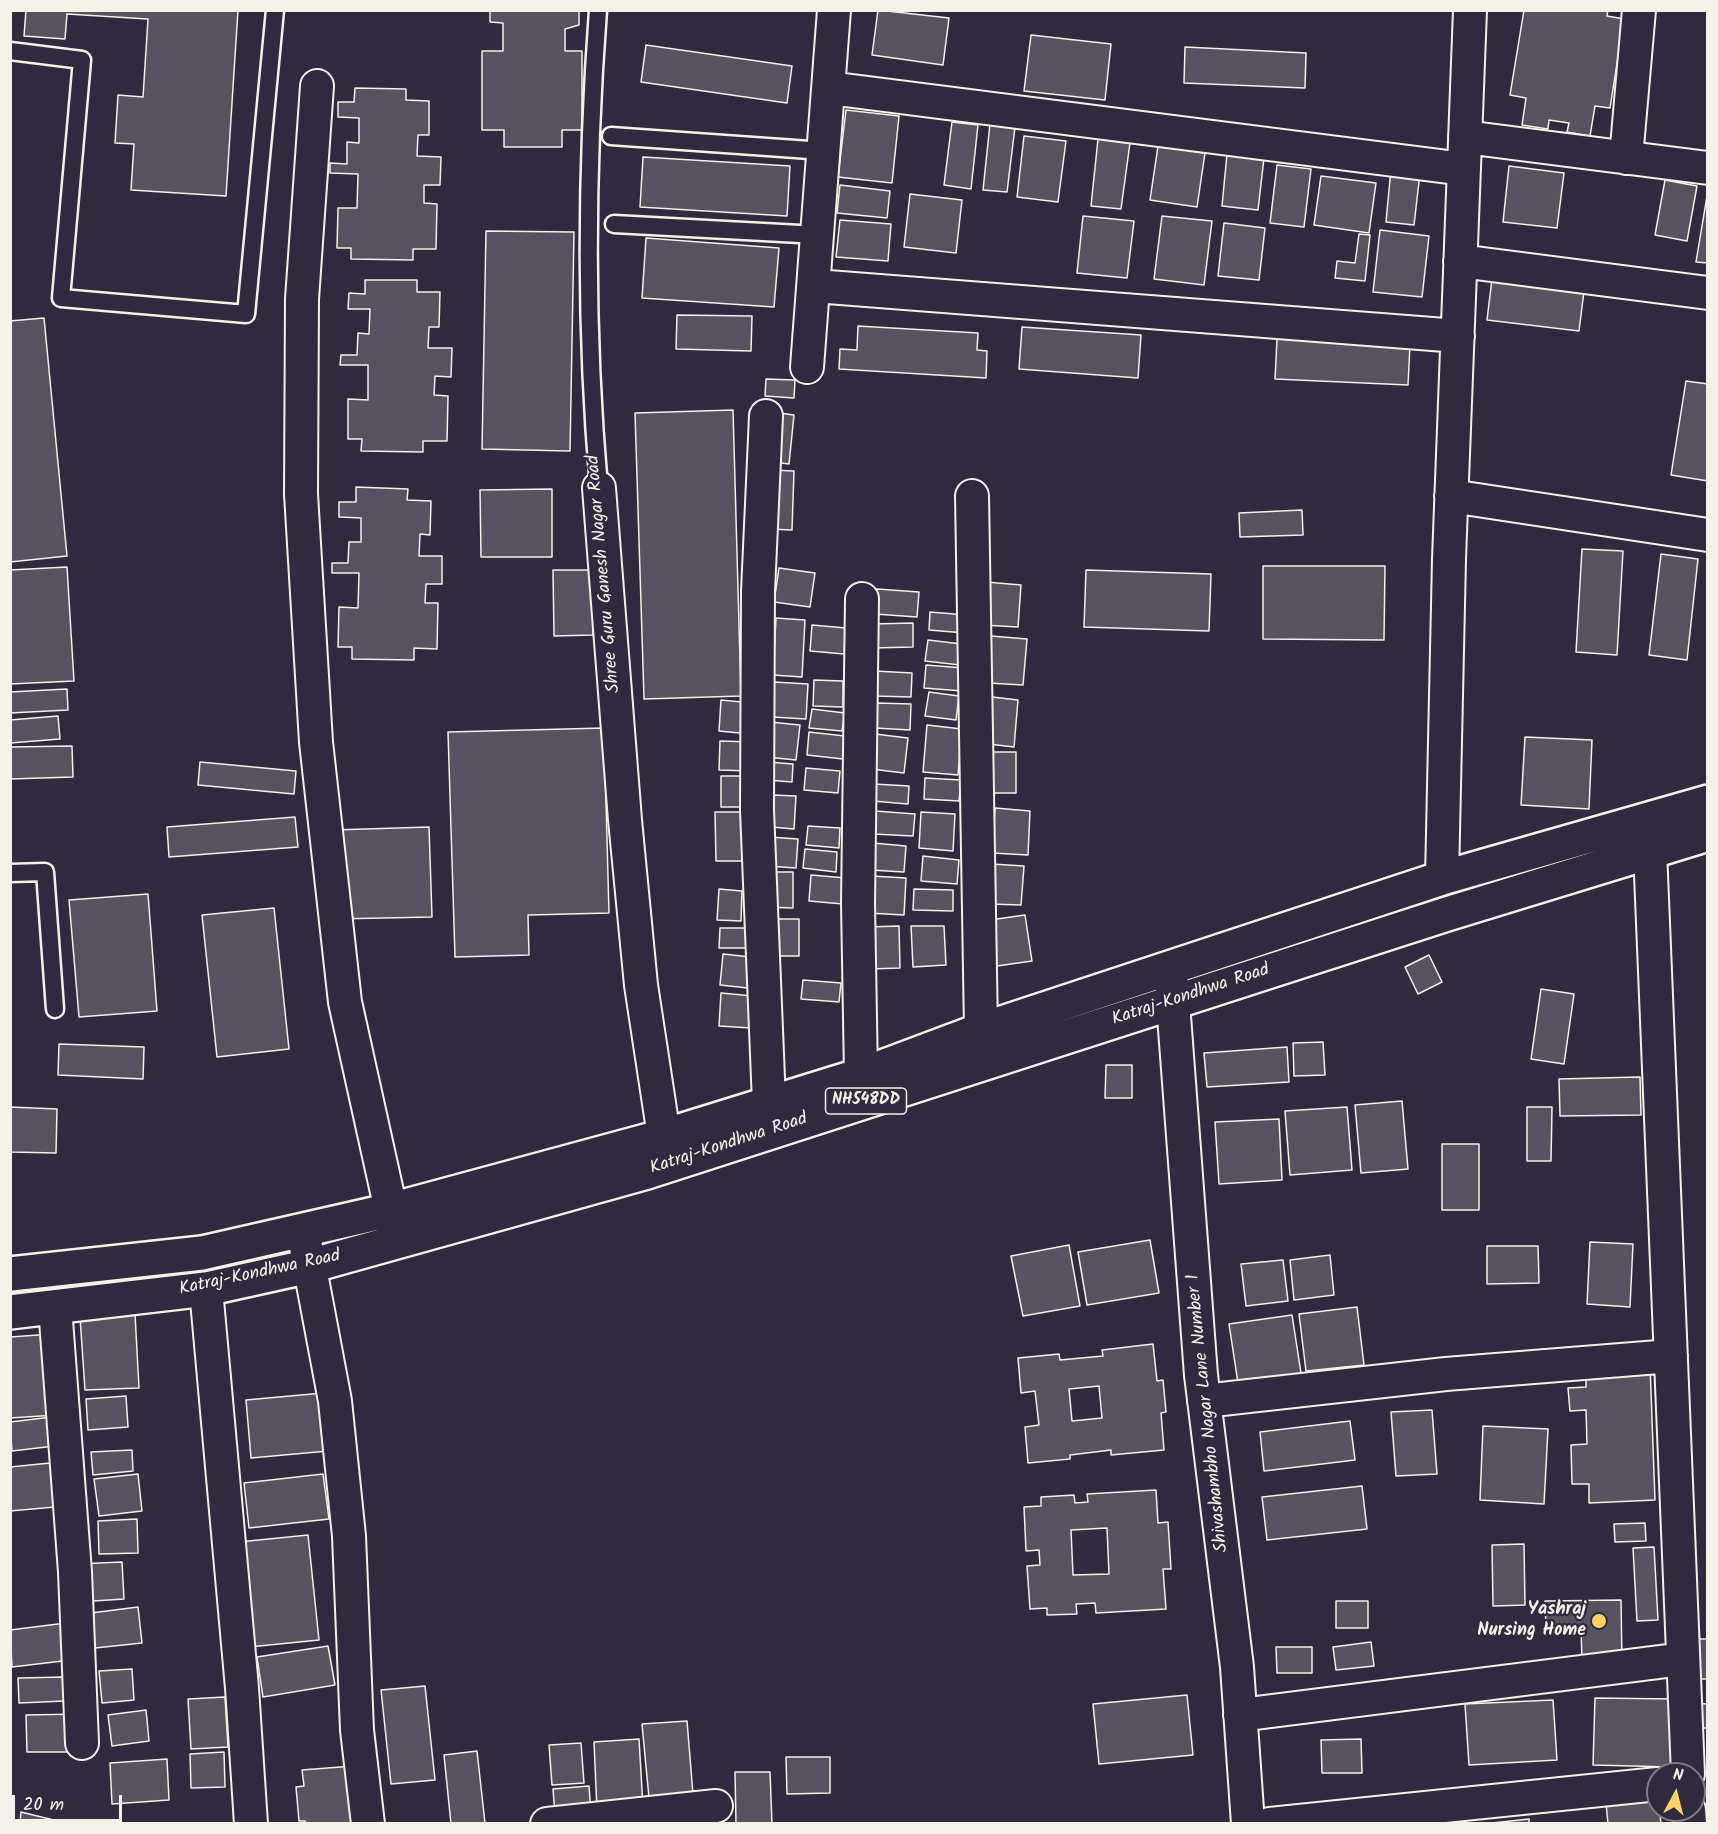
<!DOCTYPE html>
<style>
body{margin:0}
#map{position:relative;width:1718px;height:1834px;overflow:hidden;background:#2f2a3d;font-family:Kalam,sans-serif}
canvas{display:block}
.frame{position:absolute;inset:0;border:12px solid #f4f1e8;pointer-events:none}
.north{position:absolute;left:1646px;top:1762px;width:60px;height:60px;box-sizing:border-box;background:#2f2a3d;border:2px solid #7e7a81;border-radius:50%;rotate:7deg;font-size:16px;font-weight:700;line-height:24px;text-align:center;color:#f4f1e8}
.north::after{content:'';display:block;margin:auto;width:21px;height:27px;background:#ffd166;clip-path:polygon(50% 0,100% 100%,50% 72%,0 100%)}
.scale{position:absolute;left:12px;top:1795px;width:110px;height:27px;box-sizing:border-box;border:3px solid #f4f1e8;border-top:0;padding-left:8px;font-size:18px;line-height:21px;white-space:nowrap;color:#f4f1e8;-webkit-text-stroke:4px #2f2a3d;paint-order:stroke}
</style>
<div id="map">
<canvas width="1718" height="1834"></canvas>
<div class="frame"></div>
<div class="north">N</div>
<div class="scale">20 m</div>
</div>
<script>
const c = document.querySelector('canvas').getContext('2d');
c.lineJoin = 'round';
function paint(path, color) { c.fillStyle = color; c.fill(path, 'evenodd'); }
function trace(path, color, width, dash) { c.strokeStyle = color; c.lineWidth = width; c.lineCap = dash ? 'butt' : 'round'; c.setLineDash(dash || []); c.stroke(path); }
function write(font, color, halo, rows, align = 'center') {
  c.font = font + ' Kalam,sans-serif'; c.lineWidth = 4.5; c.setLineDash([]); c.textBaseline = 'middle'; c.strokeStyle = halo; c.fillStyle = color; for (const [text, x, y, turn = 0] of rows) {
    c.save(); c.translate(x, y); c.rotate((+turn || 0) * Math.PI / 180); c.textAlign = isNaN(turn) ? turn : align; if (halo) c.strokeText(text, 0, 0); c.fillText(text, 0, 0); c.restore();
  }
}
const building = new Path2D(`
 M26,10h212l-12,186 -95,-6 3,-46 -19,-1 3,-48 25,2 5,-78 -81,-5 -2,25 -41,-3z
 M490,10h89v15l-14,4v22h17v79h-20v17h-58v-17h-22v-79h21v-28l-13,-1z
 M878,10l71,8 -6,47 -71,-10z
 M1524,10h84l-1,6 17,3 -14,89 -15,-2 -5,30 -23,-4 2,-9 -20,-3 -1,9 -26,-4 4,-27 -16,-3z
 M1031,35l80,9 -6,56 -81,-9z
 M646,45l146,21 -5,37 -146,-21z
 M1185,47l121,6 -1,35 -121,-5z
 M355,88l51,1v11l23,1v34h-11l-1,21 24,1 -1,28h-16v18l13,1 -1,45h-23v11l-62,-1v-11h-14l1,-40h19l1,-34 -28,-1v-10l17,1v-22l12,1v-25l-21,-1v-15h16z
 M846,110l53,6 -7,67 -54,-6z
 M952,122l26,3 -7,64 -27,-4z
 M990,124l25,3 -8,65 -24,-2z
 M1024,136l42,5 -8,61 -41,-5z
 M1098,139l32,4 -9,66 -30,-3z
 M1158,146l47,7 -8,54 -47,-7z
 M1227,154l37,4 -6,52 -36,-4z
 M643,157l147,9 -3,50 -147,-9z
 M1277,165l34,4 -7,58 -34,-4z
 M1509,166l55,7 -7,55 -54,-6z
 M1391,169l29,4 -6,52 -28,-3z
 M1321,176l55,7 -7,50 -55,-8z
 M1665,180l32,6 -10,55 -32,-6z
 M840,185l50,6 -3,27 -50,-5z
 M1708,190v73l-12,-1z
 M910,194l52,6 -6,53 -52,-6z
 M1083,216l51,5 -7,57 -50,-5z
 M1162,216l50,5 -8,64 -50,-6z
 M840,220l51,4 -3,37 -52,-4z
 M1224,223l41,5 -6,52 -41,-4z
 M1380,230l49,6 -7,61 -49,-5z
 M486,231l88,1 -4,219 -88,-2z
 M1359,234l11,1 -5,46 -30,-3 2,-17 18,2z
 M646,238l133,10 -5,59 -132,-9z
 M1492,279l92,12 -5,40 -92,-11z
 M365,280h52v12h23l-1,35h-10l-1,21h24l-1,29 -16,-1 -1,19 14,1 -1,45h-24v11l-62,-1 1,-12h-14v-40l20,1v-35h-28l1,-10h16l1,-22 11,1 1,-25h-22l1,-16 16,1z
 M677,315l75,1 -1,35 -75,-2z
 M44,318l23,238 -57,6v-241z
 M858,326l120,7 -1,17 10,1 -1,27 -147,-9 1,-20 17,1z
 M1022,327l119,8 -3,43 -119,-9z
 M1277,339l133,6 -2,40 -133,-6z
 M766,379l29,1 -1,18 -29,-2z
 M1686,381l22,3v97l-37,-6z
 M733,410l8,286 -97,3 -9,-286z
 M771,412l23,3 -5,49 -24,-3z
 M770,470l24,1 -2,59 -24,-1z
 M356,487l52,2 -1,11 24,1 -1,34 -10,-1 -1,22h23v28h-16l-1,19h13l-1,46 -23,-1v12l-62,-1v-12h-14l1,-40 19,1 1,-35h-27v-10h16l1,-21h12v-24l-22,-1v-15h17z
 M552,489v68h-71l-1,-67z
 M1302,510l1,25 -63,2 -1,-24z
 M1582,549l41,2 -6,104 -41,-3z
 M1661,554l37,5 -11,101 -38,-5z
 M1263,566h122l-1,74 -121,-1z
 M67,567l7,114 -64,3v-114z
 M779,568l36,5 -5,34 -36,-5z
 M553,570h39l1,65 -39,1z
 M1086,570l125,4 -2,57 -125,-4z
 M986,582l35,3 -3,42 -35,-2z
 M877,589l42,3 -2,25 -42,-3z
 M930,612l36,3 -1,18 -36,-3z
 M776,618l29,2 -3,57 -29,-2z
 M913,623v24l-41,1v-24z
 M812,625l34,3 -2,26 -34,-3z
 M991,636l36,3 -4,46 -35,-2z
 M928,640l34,4 -2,21 -35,-4z
 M926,665l38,3 -2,23 -38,-3z
 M875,671l37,2 -1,24 -36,-1z
 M814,680l29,1v26l-30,-1z
 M774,682l34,2 -2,35 -34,-2z
 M67,689l1,21 -58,3v-21z
 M929,692l30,4 -3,24 -31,-4z
 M984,696l34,4 -4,47 -34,-4z
 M721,700l31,3 -2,31 -31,-3z
 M877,703l34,1 -1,26 -35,-2z
 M812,709l33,4 -3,18 -33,-3z
 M58,716l2,23 -50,4v-23z
 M770,722l30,3 -4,35 -30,-3z
 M927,725l35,4 -4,46 -35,-3z
 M604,728l5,185 -81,2 1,40 -74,2 -7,-225z
 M809,732l36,4 -2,23 -36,-4z
 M875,734l33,4 -4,35 -33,-4z
 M1525,737l67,3 -3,69 -68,-4z
 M720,741l32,1 -1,29 -32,-1z
 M72,746l1,31 -63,2v-32z
 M983,752h33v41h-33z
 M200,762l96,9 -2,23 -96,-9z
 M768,762l25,2 -1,18 -25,-2z
 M806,768l34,3 -2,22 -34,-3z
 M721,776h26v31h-26z
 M925,778l36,2 -2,21 -35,-2z
 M874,784l35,2 -1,18 -35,-3z
 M773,795l23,1 -2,33 -23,-2z
 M995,808l35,3 -2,44 -36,-2z
 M875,811l40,3 -2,22 -40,-2z
 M715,812h33l1,49h-33z
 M921,812l34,2 -2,37 -34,-3z
 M295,817l3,30 -129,10 -2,-30z
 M808,826l32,2 -1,20 -33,-3z
 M429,827l3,90 -97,2 -2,-89z
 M769,837l29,2 -2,29 -29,-2z
 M873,843l33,3 -2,26 -33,-2z
 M805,849l32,3 -1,20 -33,-4z
 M923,856l36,4 -2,24 -36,-3z
 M992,864l32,2 -3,39 -32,-1z
 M766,872h27v36l-28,-1z
 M811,875l35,3 -3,26 -34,-3z
 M871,876l35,2 -2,37 -36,-2z
 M719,889l23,2 -1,30 -24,-1z
 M914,889l39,1v21l-40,-1z
 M148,894l9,117 -78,6 -10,-117z
 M274,908l15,141 -72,8 -15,-142z
 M1025,915l7,46 -35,5 -7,-46z
 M774,919h25v37h-25z
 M899,926l1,42 -31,1 -2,-42z
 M911,926h33l2,39 -33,2z
 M720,928h29l-1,20h-29z
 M723,954l37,4 -3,31 -37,-4z
 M1429,955l13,27 -24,12 -13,-27z
 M803,980l38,3 -2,19 -38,-3z
 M1541,989l33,5 -10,70 -33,-5z
 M721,993l32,3 -2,32 -32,-2z
 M1323,1042l2,33 -31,1 -1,-33z
 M59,1044l85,3 -1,32 -85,-4z
 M1287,1047l2,35 -82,5 -3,-34z
 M1106,1065h26v33h-27z
 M1640,1077l1,38 -81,1 -1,-37z
 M1402,1101l6,68 -47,4 -6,-68z
 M10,1107l47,2 -1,44 -46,-1z
 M1347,1107l5,63 -62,5 -5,-64z
 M1527,1107h25l-1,54h-24z
 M1279,1119l3,61 -63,4 -4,-62z
 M1442,1144h37v66h-37z
 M1150,1240l9,53 -72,12 -9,-53z
 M1590,1242l43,2 -3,63 -43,-3z
 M1069,1245l11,61 -57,10 -12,-60z
 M1487,1246h51l1,37 -52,1z
 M1330,1255l4,40 -40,5 -4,-40z
 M1283,1260l5,41 -42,5 -5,-42z
 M1357,1307l7,58 -58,6 -7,-57z
 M135,1314l4,74 -54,2 -5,-73z
 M1292,1315l9,58 -63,10 -9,-59z
 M52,1334l5,81 -47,3v-81z
 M1153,1344l4,37 6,-1 3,32 -5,1 3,37 -53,5v-5l-41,5v4l-42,4 -3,-36 14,-2 -4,-34 -14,2 -3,-35 41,-4 1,6 43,-4 -1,-6zM1099,1386l3,32 -30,3 -3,-32z
 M1650,1365l5,135 -66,3v-19h-17l-1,-39 16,-1 -1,-34 -16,1 -2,-23 18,-1v-21z
 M323,1393l5,58 -77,7 -5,-58z
 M126,1396l2,31 -40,3 -2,-31z
 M1432,1410l5,64 -41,2 -5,-64z
 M60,1416l3,29 -51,6 -2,-29z
 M1350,1421l5,39 -91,11 -4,-39z
 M1483,1426l65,3 -4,75 -64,-4z
 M132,1450l1,21 -40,4 -2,-23z
 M50,1463l5,44 -45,4v-44z
 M138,1474l4,37 -43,5 -5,-37z
 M323,1474l6,45 -80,9 -5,-45z
 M1362,1486l5,43 -100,11 -5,-43z
 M1156,1490l2,33 10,-1 3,47h-8l3,40 -70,4 -1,-10 -19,1 1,10 -30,1v-7l-17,1 -3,-43 13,-1 -1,-15 -13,1 -2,-44 17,-1v-9l33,-2 1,8 13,-1 -1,-8zM1107,1528l2,46 -36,1 -2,-45z
 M137,1519l1,34 -39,1 -1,-33z
 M1645,1523l1,18 -31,1 -1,-18z
 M308,1535l11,105 -70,7 -10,-105z
 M1524,1544l1,61 -32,1 -1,-61z
 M1654,1547l4,73 -21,1 -4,-73z
 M122,1562l2,37 -46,3 -2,-38z
 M1621,1600l1,62h-40l-1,-36 -35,1 -1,-26z
 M1336,1601h32v27h-32z
 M138,1607l4,36 -47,5 -4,-35z
 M66,1623l5,37 -59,7 -2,-37z
 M1697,1639h11v40h-11z
 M1371,1642l3,24 -38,4 -3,-23z
 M328,1646l7,39 -72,12 -6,-40z
 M1276,1647h36v26h-35z
 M132,1669l2,31 -32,3 -3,-32z
 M64,1677l1,24 -46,2 -1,-25z
 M425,1686l10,94 -44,4 -10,-94z
 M1187,1695l6,60 -94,9 -6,-60z
 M225,1697l3,50 -37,2 -3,-50z
 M1595,1698l79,1 -1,68 -80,-2z
 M1553,1700l4,60 -88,5 -4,-61z
 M1693,1703l15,1v24h-16z
 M146,1710l3,31 -37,5 -4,-31z
 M80,1714l1,38h-54l-1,-37z
 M687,1721l6,73 -44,4 -7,-74z
 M639,1739l4,68 -46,3 -3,-68z
 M1361,1739l1,34h-40l-1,-33z
 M581,1743l3,40 -32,2 -3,-40z
 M477,1751l8,72 -34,1 -7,-69z
 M224,1752l1,35 -34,1 -1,-34z
 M786,1757h44v36l-43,1z
 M167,1759l2,41 -57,4 -2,-41z
 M353,1766l5,58h-53v-3h-6l-3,-34 8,-1 -2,-16z
 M735,1772h35l2,52h-36z
 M589,1786l2,27 -36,2 -2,-26z
 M1658,1798l3,26h-53l-2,-21z
 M21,1812l49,12h-50z
 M1529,1819v5h-37v-1z`);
const lane = new Path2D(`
 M598,10c-12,159 -13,320 1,478
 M10,51l72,9 -21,238 185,16 29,-304
 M611,136l213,15
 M614,224l205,11
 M10,873l35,-1 10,137`);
const street = new Path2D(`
 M317,86l-15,213 -1,195 15,248 29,260 46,208
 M829,88l635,81
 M1465,137l243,31
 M1626,158l13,-148
 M1460,261l248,32
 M815,286l643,50
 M807,367l27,-357
 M766,416l-8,175 -1,219 12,293
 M599,488l26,332 16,165 23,151
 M972,496l9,534
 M1451,496l257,39
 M1650,850l38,924
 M1442,878l7,-319 21,-549
 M1171,976l30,399 36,292 11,157
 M861,1075l-3,-172 4,-304
 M303,1231l32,170 14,135 8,194 11,94
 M206,1289l36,399 9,136
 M55,1307l20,265 7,171
 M1204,1401l242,-27 225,-18
 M1240,1715l443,-56
 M1689,1810l1,14
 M547,1824l169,-18
 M1270,1824l388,-40`);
const highway = new Path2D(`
 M10,1274l192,-21 189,-43 273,-74 197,-61 120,-45 461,-152 266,-76
 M10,1312l196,-23 104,-23 337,-94 800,-258 261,-80`);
const markers = [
 [1599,1621,8,"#ffd166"]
];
const shields = [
 [866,1101,81]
];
const shieldNames = [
 ["NH548DD",866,1101]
];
const streetNames = [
 ["Shree Guru Ganesh Nagar Road",605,574,-95],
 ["Katraj-Kondhwa Road",1191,996,-18],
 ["Katraj-Kondhwa Road",729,1145,-18],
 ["Katraj-Kondhwa Road",260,1274,-12],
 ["Shivashambho Nagar Lane Number 1",1209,1413,-96]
];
const poiNames = [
 ["Yashraj",1586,1611],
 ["Nursing Home",1586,1632]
];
paint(building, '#56525f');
trace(building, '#f4f1e8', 1.5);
trace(lane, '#f4f1e8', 21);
trace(street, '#f4f1e8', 36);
trace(highway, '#f4f1e8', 38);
trace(lane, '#2f2a3d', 16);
trace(street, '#2f2a3d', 32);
trace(highway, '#2f2a3d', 33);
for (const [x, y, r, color] of markers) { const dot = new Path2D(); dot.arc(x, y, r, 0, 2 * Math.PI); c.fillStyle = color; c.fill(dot); trace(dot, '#2f2a3d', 2); }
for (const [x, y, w] of shields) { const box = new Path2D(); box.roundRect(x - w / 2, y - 13, w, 26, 4.5); c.fillStyle = '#2f2a3d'; c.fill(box); trace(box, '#f4f1e8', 1.5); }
write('bold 16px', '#f4f1e8', null, shieldNames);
write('18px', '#f4f1e8', '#2f2a3d', streetNames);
write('bold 18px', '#f4f1e8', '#2f2a3d', poiNames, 'right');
</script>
